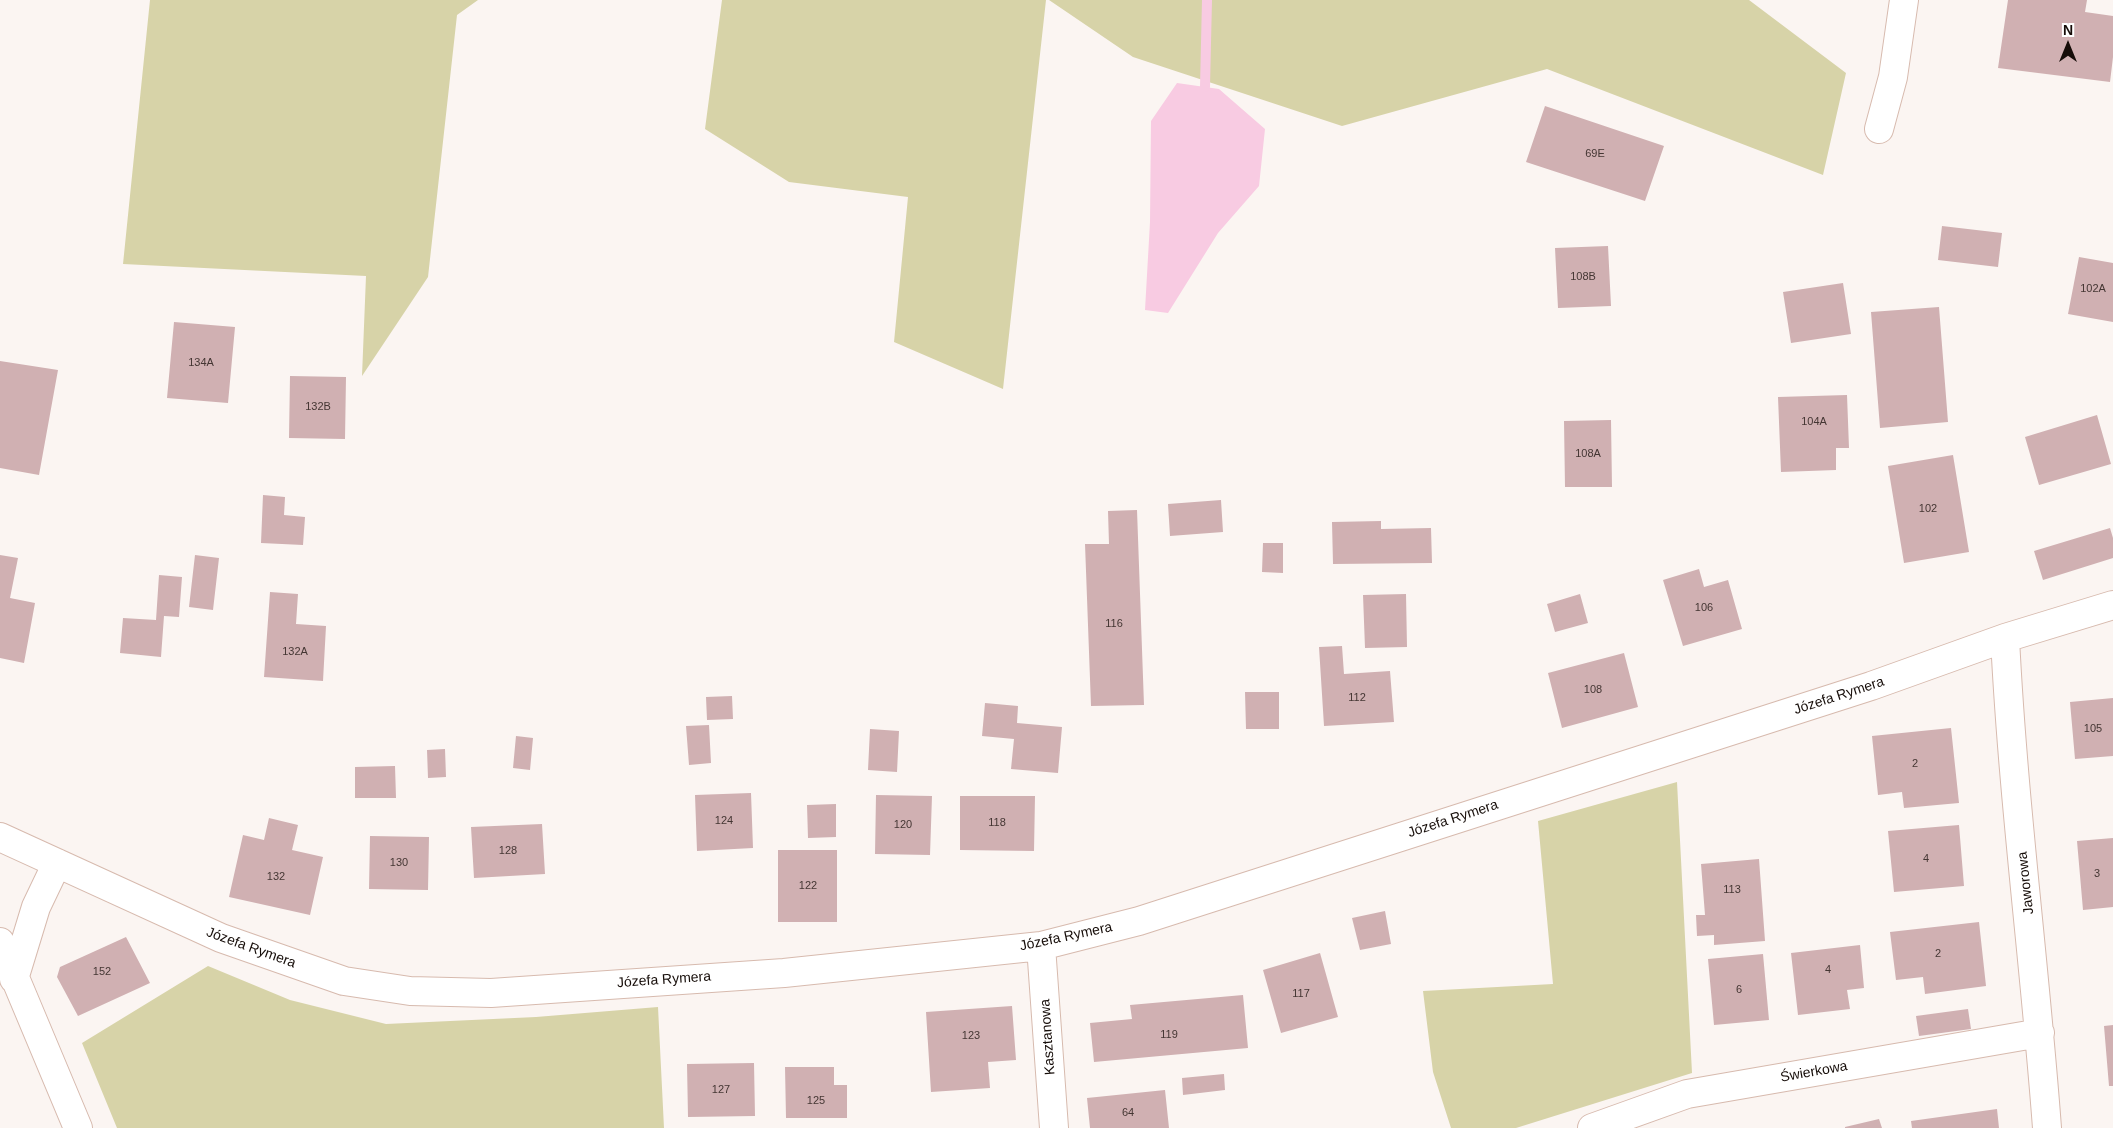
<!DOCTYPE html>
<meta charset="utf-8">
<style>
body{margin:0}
#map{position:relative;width:2113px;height:1128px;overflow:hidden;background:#fbf5f2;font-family:Arial,sans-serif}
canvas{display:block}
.north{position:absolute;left:2043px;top:20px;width:50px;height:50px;-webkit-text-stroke:4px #fff;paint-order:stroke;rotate:0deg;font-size:14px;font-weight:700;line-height:20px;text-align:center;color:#160d09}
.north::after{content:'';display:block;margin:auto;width:18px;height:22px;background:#160d09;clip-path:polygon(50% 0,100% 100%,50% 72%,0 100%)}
</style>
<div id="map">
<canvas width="2113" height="1128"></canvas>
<div class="north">N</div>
</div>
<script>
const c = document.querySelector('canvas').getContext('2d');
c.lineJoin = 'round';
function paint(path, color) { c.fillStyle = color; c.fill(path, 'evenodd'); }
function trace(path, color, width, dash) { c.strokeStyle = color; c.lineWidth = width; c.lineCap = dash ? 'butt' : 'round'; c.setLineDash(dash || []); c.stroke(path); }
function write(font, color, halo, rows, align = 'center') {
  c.font = font + ' Arial,sans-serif'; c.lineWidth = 5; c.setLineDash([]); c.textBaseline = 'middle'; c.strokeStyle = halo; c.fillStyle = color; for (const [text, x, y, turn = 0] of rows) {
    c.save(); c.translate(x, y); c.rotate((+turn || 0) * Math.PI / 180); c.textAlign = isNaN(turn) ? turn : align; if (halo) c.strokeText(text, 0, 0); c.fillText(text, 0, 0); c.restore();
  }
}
const green = new Path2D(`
 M150,0h328l-21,15 -29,262 -66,99 4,-100 -243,-12z
 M722,0h324l-43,389 -109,-47 14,-145 -119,-15 -84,-53z
 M1049,0h700l97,73 -23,102 -276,-106 -205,57 -209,-69z
 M1677,782l15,291 -176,55h-65l-18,-56 -10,-81 130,-7 -15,-163z
 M208,966l82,34 96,24 150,-7 122,-10 6,121h-547l-35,-85z`);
const water = new Path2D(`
 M1177,83l42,6 46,40 -6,57 -41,47 -50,80 -23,-3 5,-88 1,-101z`);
const stream = new Path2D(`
 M1205,87l2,-87`);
const building = new Path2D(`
 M2008,0h79l-2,12 28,4v41l-3,25 -112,-14z
 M1545,106l119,40 -19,55 -119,-39z
 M1942,226l60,7 -4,34 -60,-7z
 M1608,246l3,60 -53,2 -3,-60z
 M2079,257l34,6v59l-45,-8z
 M1843,283l8,51 -60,9 -8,-51z
 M1939,307l9,115 -68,6 -9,-116z
 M174,322l61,5 -7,76 -61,-5z
 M0,361l58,9 -19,105 -39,-7z
 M290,376l56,1 -1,62 -56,-1z
 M1847,395l2,53h-13v22l-55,2 -3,-75z
 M2097,415l14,49 -72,21 -14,-48z
 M1611,420l1,67h-47l-1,-66z
 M1953,455l16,97 -65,11 -16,-97z
 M263,495l22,2 -1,18 21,2 -2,28 -42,-2z
 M1221,500l2,32 -53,4 -2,-32z
 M1137,510l7,195 -53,1 -6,-162h24l-1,-33z
 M1381,521v8l50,-1 1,35 -99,1 -1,-42z
 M2110,528l3,10v20l-70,22 -9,-29z
 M1263,543h20v30l-21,-1z
 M0,555l18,3 -8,40 25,5 -11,60 -24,-5z
 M195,555l24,3 -6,52 -24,-3z
 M1699,569l5,18 24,-7 14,49 -59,17 -20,-66z
 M159,575l23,2 -3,40 -15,-1 -3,41 -41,-4 3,-35 33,2z
 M270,592l28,2 -2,30 30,2 -3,55 -59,-4z
 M1406,594l1,53 -42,1 -2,-53z
 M1580,594l8,29 -33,9 -8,-28z
 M1342,646l2,28 46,-3 4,51 -70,4 -5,-79z
 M1624,653l14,54 -76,21 -14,-55z
 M1245,692h34v37h-33z
 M732,696l1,23 -26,1 -1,-23z
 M2113,698v58l-38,3 -5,-57z
 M985,703l33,3 -1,17 45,4 -4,46 -47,-4 3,-30 -32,-3z
 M709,725l2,38 -22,2 -3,-39z
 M1951,728l8,75 -55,5 -2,-16 -24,3 -6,-59z
 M870,729l29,2 -2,41 -29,-2z
 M516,736l17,2 -3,32 -17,-2z
 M445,749l1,28 -18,1 -1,-28z
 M395,766l1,32h-41v-31z
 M751,793l2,55 -56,3 -2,-56z
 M876,795l56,1 -2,59 -55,-1z
 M960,796h75l-1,55 -74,-1z
 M836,804v33l-28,1 -1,-33z
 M269,818l29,7 -6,25 31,7 -13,58 -81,-18 14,-62 21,5z
 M542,824l3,50 -71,4 -3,-51z
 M1959,825l5,61 -70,6 -6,-61z
 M370,836l59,1 -1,53 -59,-1z
 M2113,838v69l-30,3 -6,-69z
 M778,850h59v72h-59z
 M1759,859l6,82 -51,4v-10l-17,1 -1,-21h9l-4,-51z
 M1385,911l6,33 -31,6 -8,-32z
 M1979,922l7,64 -61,8 -2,-17 -27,3 -6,-48z
 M126,937l24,46 -72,33 -21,-39 3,-10z
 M1860,945l4,43 -17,2 3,19 -52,6 -7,-62z
 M1320,953l18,64 -57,16 -18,-63z
 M1763,954l6,66 -55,5 -6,-66z
 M1243,995l5,53 -154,14 -4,-39 42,-4 -2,-14z
 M1012,1006l4,54 -28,2 2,26 -59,4 -5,-80z
 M1968,1009l3,20 -52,7 -3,-20z
 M2113,1025v61h-4l-5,-60z
 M754,1063l1,53 -67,1 -1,-53z
 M785,1067h49v18h13v33h-61z
 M1224,1074l1,16 -42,5 -1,-17z
 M1165,1090l4,38h-79l-3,-30z
 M1997,1109l2,19h-87l-1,-7z
 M1879,1119l3,9h-37v-1z`);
const minor = new Path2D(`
 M1879,129l14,-52 11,-77
 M2005,638c8,164 30,327 42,490
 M0,837l221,101 123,43 66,10 81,2 293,-20 257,-27 98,-25 732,-235 134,-48 108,-33
 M0,942l78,186
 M1041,946l13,182
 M14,979l22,-72 21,-44
 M1592,1128l95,-34 353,-61`);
const numberNames = [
 ["69E",1595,154],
 ["108B",1583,277],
 ["102A",2093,289],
 ["134A",201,363],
 ["132B",318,407],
 ["104A",1814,422],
 ["108A",1588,454],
 ["102",1928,509],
 ["106",1704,608],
 ["116",1114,624],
 ["132A",295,652],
 ["108",1593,690],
 ["112",1357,698],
 ["105",2093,729],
 ["2",1915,764],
 ["124",724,821],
 ["118",997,823],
 ["120",903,825],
 ["128",508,851],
 ["4",1926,859],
 ["130",399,863],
 ["3",2097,874],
 ["132",276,877],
 ["122",808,886],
 ["113",1732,890],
 ["2",1938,954],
 ["4",1828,970],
 ["152",102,972],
 ["6",1739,990],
 ["117",1301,994],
 ["119",1169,1035],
 ["123",971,1036],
 ["127",721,1090],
 ["125",816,1101],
 ["64",1128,1113]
];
const streetNames = [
 ["Józefa Rymera",1839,696,-18],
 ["Józefa Rymera",1453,819,-18],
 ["Jaworowa",2026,883,-96],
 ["Józefa Rymera",1066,937,-12],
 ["Józefa Rymera",251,948,20],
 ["Józefa Rymera",664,980,-4],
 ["Kasztanowa",1048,1037,-94],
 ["Świerkowa",1814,1072,-10]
];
paint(green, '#d7d3a8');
paint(water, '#f8cbe2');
trace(stream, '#f8cbe2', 10);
paint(building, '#d0b0b2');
trace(minor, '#d7baae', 30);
trace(minor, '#fff', 28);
write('11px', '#443633', null, numberNames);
write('14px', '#160d09', '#fff', streetNames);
</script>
